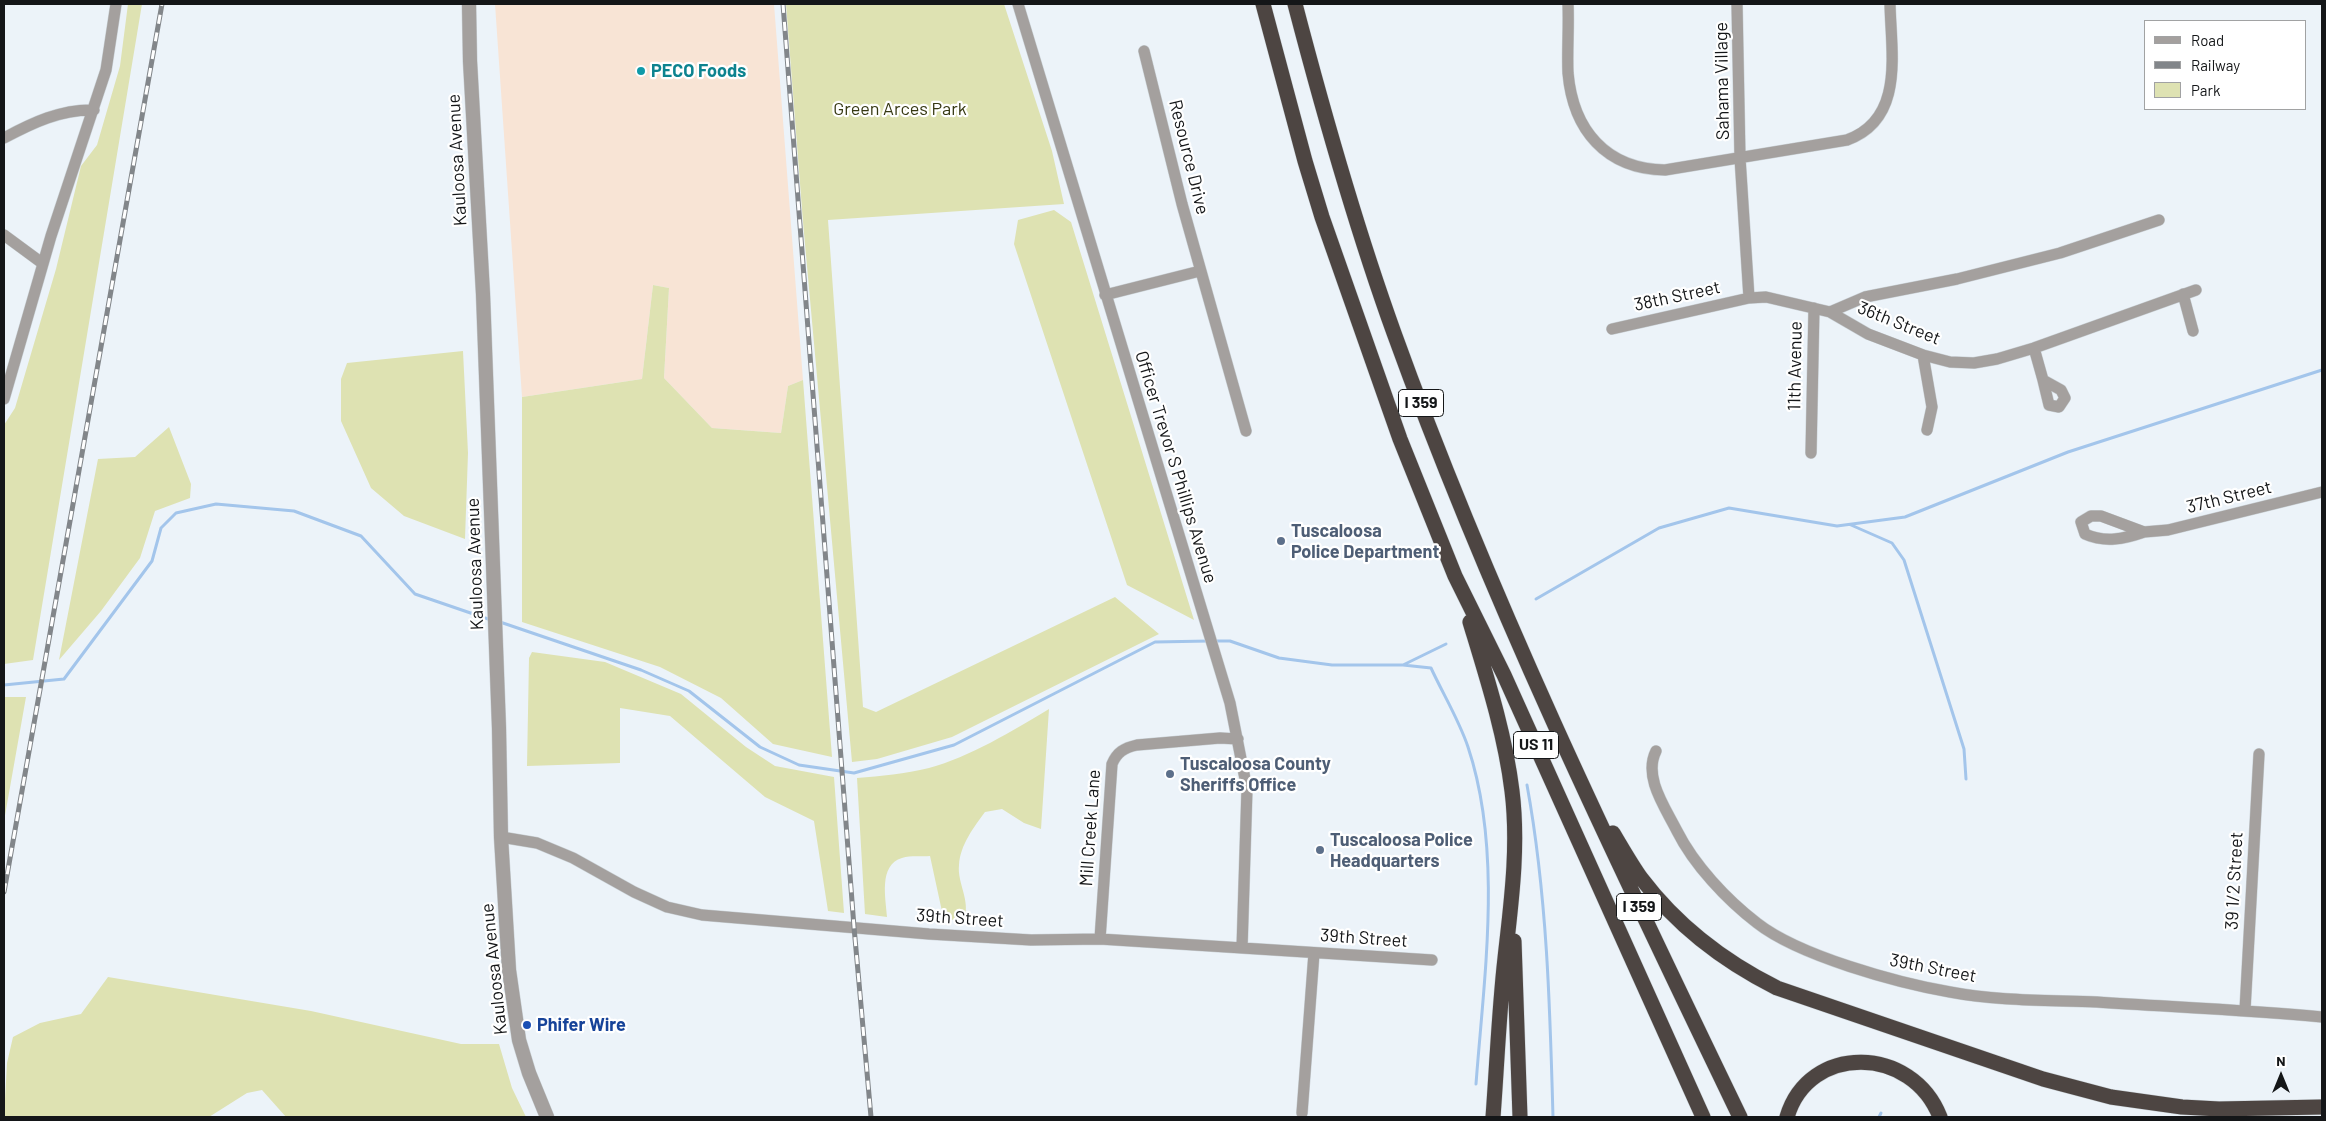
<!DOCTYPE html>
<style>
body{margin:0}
#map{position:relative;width:2326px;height:1121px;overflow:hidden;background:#ecf3f9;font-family:Barlow,sans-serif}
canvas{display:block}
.frame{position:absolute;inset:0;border:5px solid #141618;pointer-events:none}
.legend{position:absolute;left:2144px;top:20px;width:162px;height:90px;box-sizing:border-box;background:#fff;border:1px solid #a1a2a3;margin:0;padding:6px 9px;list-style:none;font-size:15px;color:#141618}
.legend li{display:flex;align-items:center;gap:10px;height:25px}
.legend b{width:25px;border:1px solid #a1a2a3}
.north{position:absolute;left:2256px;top:1051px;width:50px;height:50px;-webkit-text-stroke:4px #fff;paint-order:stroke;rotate:0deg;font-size:14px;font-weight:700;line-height:20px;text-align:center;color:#141618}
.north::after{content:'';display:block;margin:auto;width:18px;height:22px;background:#141618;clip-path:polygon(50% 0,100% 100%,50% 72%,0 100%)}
</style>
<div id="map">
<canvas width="2326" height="1121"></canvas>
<div class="frame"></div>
<ul class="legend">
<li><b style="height:6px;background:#a4a09e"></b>Road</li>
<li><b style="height:6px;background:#82868a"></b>Railway</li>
<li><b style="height:14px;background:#dee2b2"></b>Park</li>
</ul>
<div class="north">N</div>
</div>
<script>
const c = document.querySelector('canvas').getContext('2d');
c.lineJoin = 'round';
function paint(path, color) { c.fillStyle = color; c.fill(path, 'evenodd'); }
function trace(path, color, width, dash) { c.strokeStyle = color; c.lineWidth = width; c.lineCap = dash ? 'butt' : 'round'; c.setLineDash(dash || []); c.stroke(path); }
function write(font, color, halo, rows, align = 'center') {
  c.font = font + ' Barlow,sans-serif'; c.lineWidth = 4.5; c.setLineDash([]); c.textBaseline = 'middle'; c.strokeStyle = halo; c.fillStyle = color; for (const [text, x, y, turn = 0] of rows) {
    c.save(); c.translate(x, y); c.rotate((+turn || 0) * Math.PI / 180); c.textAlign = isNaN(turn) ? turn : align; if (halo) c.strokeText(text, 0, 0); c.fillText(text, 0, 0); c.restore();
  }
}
const industrial = new Path2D(`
 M495,4h279l29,376 -15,6 -7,47 -69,-5 -48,-50 5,-90 -16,-3 -11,94 -120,18z`);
const green = new Path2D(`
 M128,4h14l-109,656 -29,4v-239l11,-17 41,-139 25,-103 16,-21 23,-79z
 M786,4h218l48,147 12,53 -236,16 35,487 13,5 239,-115 44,37 -207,103 -75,22 -25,3 -49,-540z
 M1054,210l17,12 123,398 -67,-35 -113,-341 4,-24z
 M653,285l16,3 -5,90 48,50 69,5 7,-47 15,-6 29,377 -59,-13 -52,-46 -61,-31 -138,-45v-225l120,-18z
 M463,351l5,102 -3,86 -61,-23 -33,-28 -30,-67v-42l6,-16z
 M169,427l22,57 -1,14 -35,13 -15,47 -39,53 -42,49 39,-201 37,-2z
 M532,652l73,10 76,32 65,53 29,19 59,11 10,136 -16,-2 -14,-90 -49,-24 -95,-81 -50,-8v55l-93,3 2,-108z
 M4,697h22l-22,124z
 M1049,709l-8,120 -17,-6 -22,-14 -17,3c-11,15 -25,33 -26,53 -2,18 12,36 5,54l-17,1 -4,-4 -13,-60c-8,1 -19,-1 -28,2 -24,7 -16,41 -15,59l-22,-3 -8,-136c24,-2 48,-4 72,-10 41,-11 83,-37 120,-59z
 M108,977l203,34 150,33h38l13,44 14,29h-240l-24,-27 -15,3 -38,24h-205l3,-54 6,-26 27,-14 41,-9z`);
const stream = new Path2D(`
 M1851,525l41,18 12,17 60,189 2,30
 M1536,599l123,-71 70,-20 108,18 68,-9 163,-65 254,-82
 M500,622l141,48 48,21 71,56 39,18 55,8 100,-28 201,-103 54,-1
 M1215,641h15l49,17 53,7h71l43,-21
 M1403,665l28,3c12,26 28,52 37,79 35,105 16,229 8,337
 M4,685l60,-6 88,-118 9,-33 15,-15 40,-9 78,7 67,25 54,58 76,26
 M1527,785c20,110 23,221 26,332
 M1879,1117l2,-4`);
const minor = new Path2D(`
 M1018,4l212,699 17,86 -5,159
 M1568,4c1,23 -1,46 0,69 5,57 38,96 97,97l182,-30c58,-21 44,-87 43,-136
 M1737,4l3,154 9,140
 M1144,51l38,153 64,227
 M4,138c28,-15 57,-29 90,-28
 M4,235l38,28
 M2183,294l10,37
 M1105,295l95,-24
 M1830,312l35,-15 92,-18 103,-26 99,-33
 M1612,329l137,-31 17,-1 64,15 38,22 55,21 27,7 24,1 23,-4 37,-11 162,-58
 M2034,348l9,32
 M1923,355l9,52 -5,23
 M2043,380l18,10 4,8 -6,9 -10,-2z
 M4,399l47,-163 55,-166 10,-66
 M1811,453l3,-145
 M2091,516h10l43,16c-20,7 -39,11 -59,2l-4,-12z
 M2144,532l24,-2 154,-38
 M1656,751c-13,26 9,56 21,80 17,34 50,69 80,92 42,33 141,60 193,69 47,9 99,8 147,10 75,5 150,8 225,15
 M501,837l36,6 36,15 61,34 33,15 35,8 227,19 102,6 69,-1 332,21
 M1100,939l12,-175c5,-12 12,-16 25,-19l83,-7 18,1
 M2245,1010l14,-256
 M1302,1113l12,-160`);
const tertiary = new Path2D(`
 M469,4l1,57 13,233 16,434 2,109 8,133 10,70 10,33 18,44`);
const motorway = new Path2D(`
 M1263,4l42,157 17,56 78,222 55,137 49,99 199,442
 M1295,4c29,111 60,221 99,329 97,269 222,527 346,784
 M1470,622c17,56 35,112 42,169 7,56 -1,113 -7,167 -6,53 -8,106 -12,159
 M1613,833c9,15 18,31 28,45 37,49 82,83 136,110l266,91 68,18 71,10 37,2 103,-2
 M1514,941l6,176
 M1787,1117c22,-74 125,-72 153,0`);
const rail = new Path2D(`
 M783,4l71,923 17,190
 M4,892l158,-888`);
const markers = [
 [641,71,5,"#0f9aa8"],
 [1281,541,5,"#5c6f8a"],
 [1170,774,5,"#5c6f8a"],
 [1320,850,5,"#5c6f8a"],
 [527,1025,5,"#1a4fb4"]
];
const shields = [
 [1421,403,45],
 [1536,745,45],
 [1639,907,45]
];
const shieldNames = [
 ["I 359",1421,403],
 ["US 11",1536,745],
 ["I 359",1639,907]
];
const cultureNames = [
 ["PECO Foods",651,71]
];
const streetNames = [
 ["Sahama Village",1722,81,-91],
 ["Resource Drive",1189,157,76],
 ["Kauloosa Avenue",457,160,-93],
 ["38th Street",1677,296,-12],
 ["36th Street",1899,323,22],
 ["11th Avenue",1795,366,-89],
 ["Officer Trevor S Phillips Avenue",1176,467,73],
 ["37th Street",2229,497,-14],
 ["Kauloosa Avenue",475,564,-92],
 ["Mill Creek Lane",1090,828,-86],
 ["39 1/2 Street",2234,881,-87],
 ["39th Street",960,918,4],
 ["39th Street",1364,938,4],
 ["39th Street",1933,968,11],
 ["Kauloosa Avenue",494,969,-96]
];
const parkNames = [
 ["Green Arces Park",900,109]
];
const serviceNames = [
 ["Tuscaloosa",1291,531],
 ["Police Department",1291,552],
 ["Tuscaloosa County",1180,764],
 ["Sheriffs Office",1180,785],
 ["Tuscaloosa Police",1330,840],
 ["Headquarters",1330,861]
];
const transitNames = [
 ["Phifer Wire",537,1025]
];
paint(industrial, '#f8e4d5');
paint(green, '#dee2b2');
trace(stream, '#a3c5eb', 3);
trace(minor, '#c9d0d5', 12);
trace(tertiary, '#c9d0d5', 15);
trace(motorway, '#c9d0d5', 16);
trace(minor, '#a4a09e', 11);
trace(tertiary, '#a4a09e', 14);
trace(motorway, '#4d4542', 15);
trace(rail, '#82868a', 5);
trace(rail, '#fff', 3, [9]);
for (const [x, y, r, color] of markers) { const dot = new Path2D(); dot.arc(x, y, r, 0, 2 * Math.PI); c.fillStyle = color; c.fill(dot); trace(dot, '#fff', 2); }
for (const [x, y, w] of shields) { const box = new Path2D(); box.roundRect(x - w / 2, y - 13.5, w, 27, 4); c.fillStyle = '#fff'; c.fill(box); trace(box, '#141618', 1); }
write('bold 16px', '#141618', null, shieldNames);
write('bold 18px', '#0d838f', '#fff', cultureNames, 'left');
write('18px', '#141618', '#fff', streetNames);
write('18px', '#363812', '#fff', parkNames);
write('bold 18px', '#4e5e75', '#fff', serviceNames, 'left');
write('bold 18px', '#164399', '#fff', transitNames, 'left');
</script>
